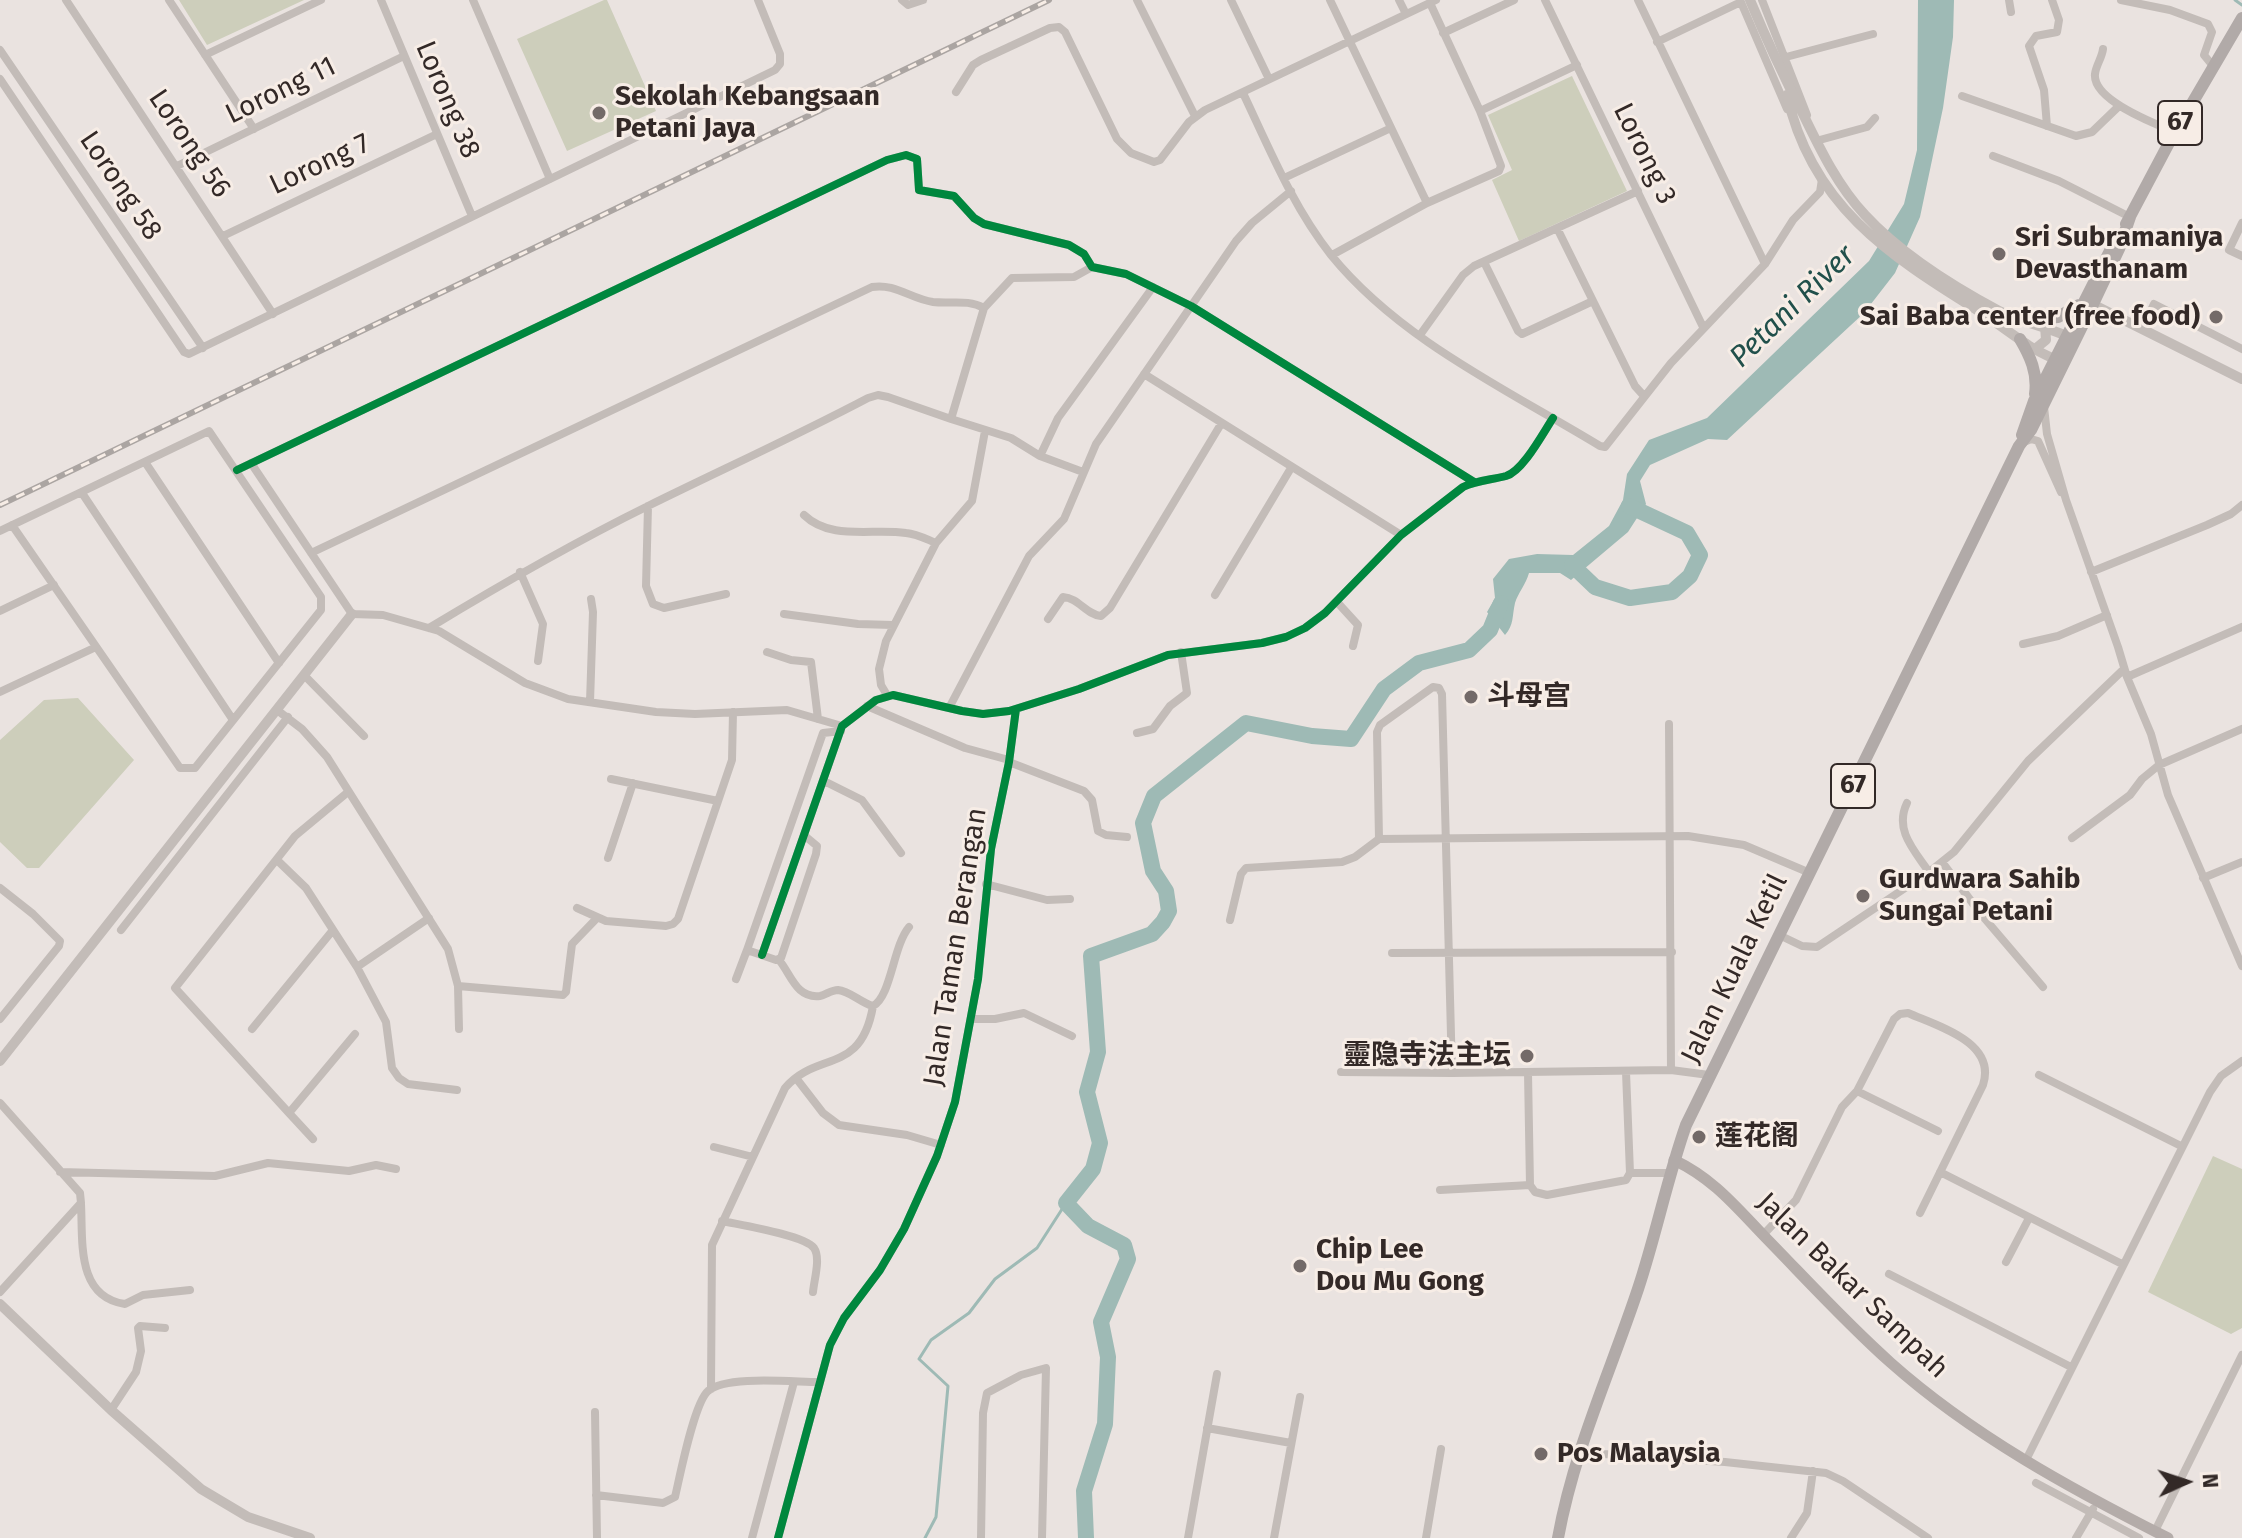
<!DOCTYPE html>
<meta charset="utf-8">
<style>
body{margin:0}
#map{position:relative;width:2242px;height:1538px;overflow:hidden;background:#eae3e0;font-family:"Fira Sans",sans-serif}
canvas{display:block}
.north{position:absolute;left:2146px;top:1442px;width:80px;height:80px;-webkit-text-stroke:6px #f7ede6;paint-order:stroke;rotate:87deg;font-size:22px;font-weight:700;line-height:32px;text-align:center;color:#332927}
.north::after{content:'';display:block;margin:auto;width:28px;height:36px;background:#332927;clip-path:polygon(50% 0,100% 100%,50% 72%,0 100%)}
</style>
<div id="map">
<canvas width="2242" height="1538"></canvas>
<div class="north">N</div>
</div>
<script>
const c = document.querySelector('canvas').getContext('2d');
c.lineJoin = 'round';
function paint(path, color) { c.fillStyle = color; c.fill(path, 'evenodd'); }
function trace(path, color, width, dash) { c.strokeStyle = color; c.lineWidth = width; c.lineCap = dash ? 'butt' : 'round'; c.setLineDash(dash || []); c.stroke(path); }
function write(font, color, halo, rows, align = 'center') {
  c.font = font + ' "Fira Sans","Noto Sans SC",sans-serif'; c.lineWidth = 6; c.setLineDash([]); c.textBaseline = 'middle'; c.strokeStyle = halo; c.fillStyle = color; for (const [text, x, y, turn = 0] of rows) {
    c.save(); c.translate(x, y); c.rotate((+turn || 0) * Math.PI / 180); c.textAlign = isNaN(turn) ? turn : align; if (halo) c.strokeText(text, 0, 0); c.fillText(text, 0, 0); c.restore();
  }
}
const green = new Path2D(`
 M179,0h125l-97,45z
 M604,0h3l49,111 -89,40 -50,-112z
 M1572,76l55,115 -108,50 -27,-61 20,-10 -24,-55z
 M78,698l56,62 -95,108h-12l-27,-26v-102l44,-40z
 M2213,1156l29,13v159l-11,6 -83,-42z`);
const water = new Path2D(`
 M1918,0h36l-1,37 -10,71 -23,109 -25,56 -31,40 -137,127 -19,-1 -58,26 -10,16 6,23 -18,28 -57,48 -11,-7h-31c-3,11 -11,20 -14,30 -3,13 -1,22 -10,32l-18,-23 8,-14 -2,-19 16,-20 28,-5 36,1 36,-29 14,-26 4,-26 22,-34 58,-22 162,-157 35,-57 13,-54z`);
const stream = new Path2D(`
 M2235,0l7,5
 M925,1538l11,-21 12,-131 -29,-27 12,-19 38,-27 26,-34 42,-31 29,-45`);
const river = new Path2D(`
 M1572,565l23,22 35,11 42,-6 18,-16 10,-21 -13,-22 -58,-27
 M1086,1538l-2,-47 21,-67 3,-67 -7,-35 27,-63 -4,-14 -36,-19 -22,-23 27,-34 7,-26 -13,-51 11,-40 -7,-96 61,-22 11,-12 6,-11 -3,-20 -13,-20 -10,-48 11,-27 92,-73 66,13 39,3 33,-50 35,-26 50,-13 21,-20 11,-27`);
const minor = new Path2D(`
 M66,0l207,314
 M169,0l85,129
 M381,0l91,216
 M473,0l77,179
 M902,0l6,5 15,-5
 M1137,0l58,116
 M1231,0l38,79
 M1330,0l97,203
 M1399,0l7,14
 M1545,0l158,327
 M1638,0l127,264
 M1740,0l47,109
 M1762,0l45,115
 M2009,0l2,12
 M2121,0l49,10 38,14 4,8 -8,23 9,11
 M1443,33l71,-33
 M1657,42l84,-40
 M2103,49c-1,9 -7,16 -8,25 -3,26 60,50 80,58
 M0,50l203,298
 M205,55l116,-55
 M1786,57l87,-23
 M0,79l184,273 5,2 586,-284 5,-6v-10l-22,-54
 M956,92l17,-27 8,-5 69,-32 9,-1 6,5 52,107 14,14 23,9 6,-2 29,-38 16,-12 231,-110
 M1243,93c26,55 50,114 88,162 69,85 177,135 269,191l5,1 66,-84 94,-99 28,-44 27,-28 2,-13
 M1962,96l114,40 16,-4 27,-26
 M1480,111l97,-46
 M2047,126l-3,-36 -15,-44 7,-10 21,-4 2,-12 -7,-20
 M1816,141l51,-14 8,-9
 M1993,156l66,25 71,36
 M177,166l227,-110
 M1284,178l107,-50
 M2242,223l-13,27 13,6
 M1557,228l78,158 9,10
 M223,236l214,-102
 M1332,255l95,-52 72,-32 2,-5 -21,-55 -50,-108
 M1484,262l34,69 4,3 71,-33
 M984,308l-33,111 60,19 29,18 43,16
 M2142,329l12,-25 88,45
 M1420,335l43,-60 11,-9 164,-75
 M1144,374l257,161
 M2044,407l3,27 19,66 52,147 9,30 24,57 17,61 74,171
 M2024,442l7,-3 7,2 23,51
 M1040,456l18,-38 95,-131
 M145,462l134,201
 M251,463l101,151 31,1 56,16 86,52 43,16 88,13 39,2 92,-4 55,16
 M237,470l650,-310 19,-5 11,4 2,31 35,6 20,22 10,6 85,21 15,9 8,13 34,7 65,32 283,176
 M82,493l151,227
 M648,506l-2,80 7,18 11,4 62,-14
 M804,515c27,26 68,13 102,18 11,1 20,6 30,10
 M0,531l209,-100 112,166v13l-126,158h-15l-168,-243
 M311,553l561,-266c23,-4 39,12 61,15 18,2 35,-3 51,6l28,-30 62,-1 18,-10
 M520,572l23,52 -5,37
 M2091,572l116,-47 24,-11 11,-9
 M1215,595l76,-127
 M1337,602l21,23 -5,21
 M0,611l54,-26
 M784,614l74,10 35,1
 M1048,619l15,-22c16,1 22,17 38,19l9,-8 111,-184
 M429,628c71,-43 144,-85 219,-122 73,-36 148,-70 220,-108l10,-3 10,2 63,22
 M2023,644l35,-8 49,-21
 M767,652l24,8 20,2 7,57
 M304,675l60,61
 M2127,677l115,-50
 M0,692l96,-45
 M887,695l-6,-10 -2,-16 7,-28 50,-98 36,-42 13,-70
 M590,702l3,-90 -2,-13
 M867,706l98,42 44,12
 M949,708l80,-152 35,-37 32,-75 140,-203 16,-18 39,-32
 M277,710l25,19 25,28 121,192 10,37 105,9 3,-3 6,-48 25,-26
 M1669,724l2,346
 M1137,733l16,-4 17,-23 17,-13 -6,-41
 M1009,762l75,29 8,9 6,31 8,4 21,2
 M611,779l107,22
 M824,781l38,19 39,53
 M348,792l-53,44 -120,152 114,125 66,-79
 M1907,803c-13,27 7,47 22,69
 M805,836l12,10 -1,8 -35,104 -5,2 -29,-10 76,-217 18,-2
 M2072,838l58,-43 12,-16 17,-14 83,-36
 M1379,839l-2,-107 3,-7 53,-38 6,1 3,6 10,379
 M608,858l25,-75
 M277,860l29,28 51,79 29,55 6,46 7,10 9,6 49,6
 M1942,862l38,51 63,74
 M2203,878l39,-16
 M986,884l61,16 23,-1
 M0,888l33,26 27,27 -1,5 -59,73
 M577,908l29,13 60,5 7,-2 5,-5 54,-159 1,-48
 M1230,920l11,-46 5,-6 96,-6 13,-5 24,-18 309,-3 56,9 66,28
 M121,930l167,-213
 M1779,935l23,11 15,1 112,-75 25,-20 74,-91 96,-92
 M1392,953l280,-1
 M762,955l80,-229 34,-26 17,-5 69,16 21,3 26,-3 70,-22 89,-34 94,-12 24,-6 19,-9 20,-15 76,-78 62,-48c14,-7 28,-7 43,-11 17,-5 37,-43 47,-58
 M779,960c12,14 17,39 41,36 6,-1 11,-6 18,-6 12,1 23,13 35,16 18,-9 20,-60 36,-79
 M357,967l72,-49
 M736,979l11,-29
 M458,986l1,43
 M972,1019h23l29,-6 48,23
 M252,1029l81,-99
 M1341,1072l111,1 219,-3 38,5
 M2039,1075l142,71
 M796,1078l27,35 16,12 68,10 34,10
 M1857,1091l37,-72 6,-5 8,-1c29,13 89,29 75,72l-63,128
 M0,1103l80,90 1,10 -81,89
 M289,1113l24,26
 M714,1147l39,10
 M60,1172l155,4 53,-13 81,8 27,-6 20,4
 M1940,1172l182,92
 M1630,1173h40
 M1530,1185l5,7 12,3 79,-15 4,-7 -4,-101
 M1440,1190l90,-5 -2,-112
 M81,1204c2,37 -5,93 44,100l18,-9 47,-5
 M722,1221c18,4 82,14 92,27 7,10 0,32 -1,44
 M1763,1235l33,-35 46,-93 15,-16 81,40
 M2006,1262l23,-44
 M1889,1274l182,93
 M711,1389l1,-144 73,-157c32,-38 76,-12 88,-82
 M111,1410l25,-38 5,-21 -3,-23 2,-2 25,2
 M595,1412l2,126
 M1207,1428l84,15
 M1579,1449l24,5 122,8 101,11 17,8 85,57
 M2026,1460l184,-368 11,-16 21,-15
 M2036,1483l103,55
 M596,1495l67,8 12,-6c5,-21 19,-94 33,-106 17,-16 86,-9 110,-9
 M2155,1531l87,-176
 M752,1538l42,-156
 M778,1538l52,-193 14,-27 36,-48 24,-41 33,-73 18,-54 23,-123 13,-130 18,-87 7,-53
 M981,1538l2,-125 4,-20 34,-18 25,-7 -4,170
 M1188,1538l29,-164
 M1274,1538l26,-141
 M1426,1538l15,-89
 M1791,1538l16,-25 6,-42
 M2076,1538l17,-29`);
const tertiary = new Path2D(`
 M1750,0c17,41 34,77 54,116 17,35 34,70 61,99 35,38 89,72 134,96 23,12 51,16 74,28
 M1787,95c24,109 101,160 190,215 18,11 34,24 51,35 10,7 22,12 33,17
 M2086,301l156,78
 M2035,349l11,-9 -1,-14
 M0,1061l352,-447
 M0,1304l111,106 90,79 47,28 62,21`);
const secondary = new Path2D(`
 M1674,1160c40,19 62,47 92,78 41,42 81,86 125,125 81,72 180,126 277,175`);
const primary = new Path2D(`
 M2126,224l44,-83 72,-123
 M2026,320l32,-3 21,-12
 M2020,339c10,17 18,34 15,55
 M2022,435l12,-34 82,-162
 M1558,1538c16,-88 52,-165 80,-249 18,-54 29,-110 48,-164l333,-679 12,-16 62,-126 26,-55 11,-32`);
const rail = new Path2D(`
 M0,505l1049,-505`);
const cycleway = new Path2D(`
 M237,470l650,-310 19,-5 11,4 2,31 35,6 20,22 10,6 85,21 15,9 8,13 34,7 65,32 283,176
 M762,955l80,-229 34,-26 17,-5 69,16 21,3 26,-3 70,-22 89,-34 94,-12 24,-6 19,-9 20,-15 76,-78 62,-48c14,-7 28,-7 43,-11 17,-5 37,-43 47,-58
 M778,1538l52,-193 14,-27 36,-48 24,-41 33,-73 18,-54 23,-123 13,-130 18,-87 7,-53`);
const markers = [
 [599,113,8,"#736a68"],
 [1999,254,8,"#736a68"],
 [2216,317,8,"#736a68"],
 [1471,697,8,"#736a68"],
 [1863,896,8,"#736a68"],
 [1527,1056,8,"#736a68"],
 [1699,1137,8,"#736a68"],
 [1300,1266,8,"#736a68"],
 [1541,1454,8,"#736a68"]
];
const shields = [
 [2180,123,44],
 [1853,786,44]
];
const shieldNames = [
 ["67",2180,123],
 ["67",1853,786]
];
const streetNames = [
 ["Lorong 11",281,91,-26],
 ["Lorong 38",447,100,67],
 ["Lorong 56",189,144,56],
 ["Lorong 3",1644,154,64],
 ["Lorong 7",320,165,-25],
 ["Lorong 58",120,186,56],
 ["Jalan Taman Berangan",956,947,-81],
 ["Jalan Kuala Ketil",1735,969,-64],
 ["Jalan Bakar Sampah",1852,1286,44]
];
const poiNames = [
 ["Sekolah Kebangsaan",615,97],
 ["Petani Jaya",615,129],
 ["Sri Subramaniya",2015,238],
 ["Devasthanam",2015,270],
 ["Sai Baba center (free food)",2200,317,"right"],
 ["斗母宫",1487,697],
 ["Gurdwara Sahib",1879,880],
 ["Sungai Petani",1879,912],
 ["靈隐寺法主坛",1511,1056,"right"],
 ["莲花阁",1715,1137],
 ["Chip Lee",1316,1250],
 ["Dou Mu Gong",1316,1282],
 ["Pos Malaysia",1557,1454]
];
const waterNames = [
 ["Petani River",1793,307,-44]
];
paint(green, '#cdcebb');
paint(water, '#9ebab5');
trace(stream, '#9ebab5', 3);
trace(river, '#9ebab5', 16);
trace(minor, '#c3bcb8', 8);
trace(tertiary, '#c3bcb8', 10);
trace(secondary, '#b4aca9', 11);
trace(primary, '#b1aaa8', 12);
trace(rail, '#aba5a2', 6);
trace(rail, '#f7ede6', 3, [9]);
trace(cycleway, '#00873e', 8);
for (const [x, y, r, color] of markers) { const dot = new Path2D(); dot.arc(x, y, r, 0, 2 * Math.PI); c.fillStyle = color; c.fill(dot); trace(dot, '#f7ede6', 3); }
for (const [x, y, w] of shields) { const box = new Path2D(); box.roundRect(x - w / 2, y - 22, w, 44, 6); c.fillStyle = '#f7ede6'; c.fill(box); trace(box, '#332927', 2); }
write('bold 26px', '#332927', null, shieldNames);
write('28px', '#332927', '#f7ede6', streetNames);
write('bold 28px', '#332927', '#f7ede6', poiNames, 'left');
write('italic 30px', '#21504b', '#f7ede6', waterNames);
</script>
